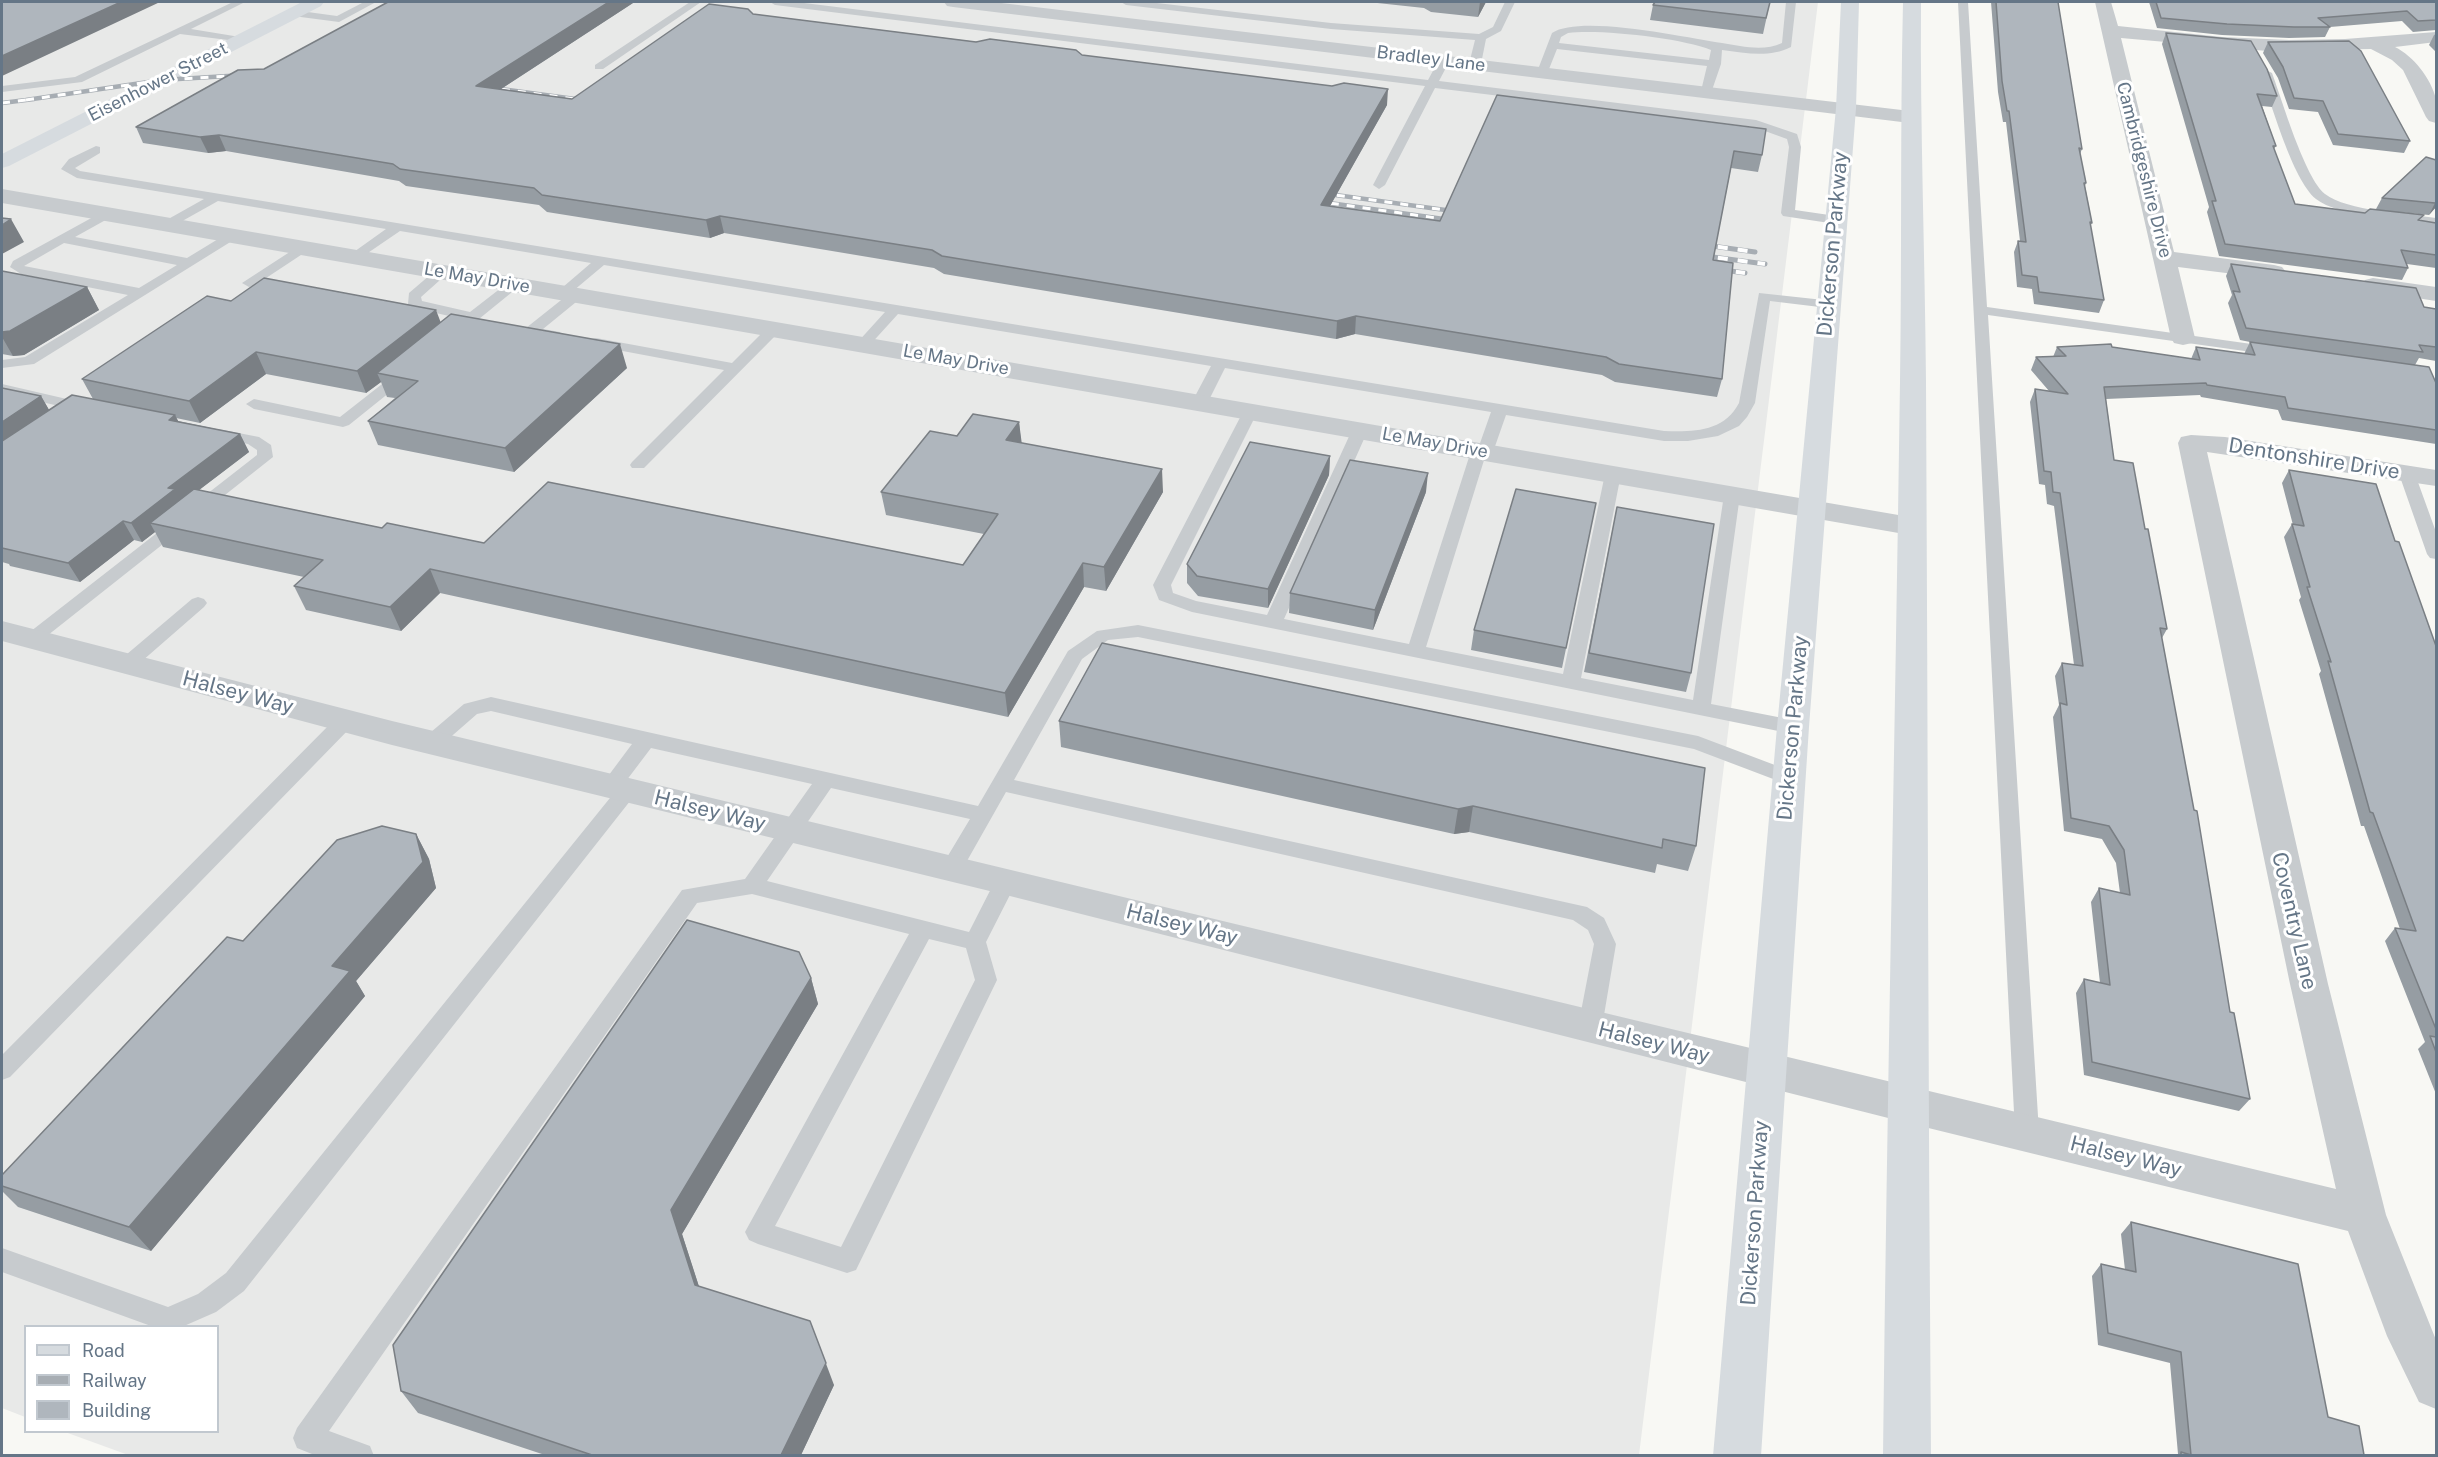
<!DOCTYPE html>
<style>
body{margin:0}
#map{position:relative;width:2438px;height:1457px;overflow:hidden;background:#f8f8f4;font-family:"Public Sans",sans-serif}
canvas{display:block}
.frame{position:absolute;inset:0;border:3px solid #657687;pointer-events:none}
.legend{position:absolute;left:24px;top:1325px;width:195px;height:108px;box-sizing:border-box;background:#fff;border:2px solid #c1c8cf;margin:0;padding:8px 10px;list-style:none;font-size:18px;color:#657687}
.legend li{display:flex;align-items:center;gap:12px;height:30px}
.legend b{width:30px;border:2px solid #c1c8cf}
</style>
<div id="map">
<canvas width="2438" height="1457"></canvas>
<div class="frame"></div>
<ul class="legend">
<li><b style="height:8px;background:#d6dbdf"></b>Road</li>
<li><b style="height:8px;background:#a7adb3"></b>Railway</li>
<li><b style="height:16px;background:#afb6bd"></b>Building</li>
</ul>
</div>
<script>
const c = document.querySelector('canvas').getContext('2d');
c.lineJoin = 'round';
function paint(path, color) { c.fillStyle = color; c.fill(path, 'evenodd'); }
function trace(path, color, width, dash) { c.strokeStyle = color; c.lineWidth = width; c.lineCap = dash ? 'butt' : 'round'; c.setLineDash(dash || []); c.stroke(path); }
function write(font, color, halo, rows, align = 'center') {
  c.font = font + ' "Public Sans",sans-serif'; c.lineWidth = 6; c.setLineDash([]); c.textBaseline = 'middle'; c.strokeStyle = halo; c.fillStyle = color; for (const [text, x, y, turn = 0] of rows) {
    c.save(); c.translate(x, y); c.rotate((+turn || 0) * Math.PI / 180); c.textAlign = isNaN(turn) ? turn : align; if (halo) c.strokeText(text, 0, 0); c.fillText(text, 0, 0); c.restore();
  }
}
const built = new Path2D(`
 M2,2h1816l-179,1453 -1508,1 -66,-24h153v-106h-192l-1,91 -23,-9z`);
const lane = new Path2D(`
 M233,2h12l-54,27 49,8 5,3 -1,2 -64,-8 -98,48 -80,10v-6l73,-9z
 M364,2h12l-37,20 -46,-6 -5,-3 5,-3 44,6z
 M690,2h11l-98,67h-8v-4z
 M770,2h26l632,78 12,-22 4,-1 6,3 -11,21 317,39 41,14 4,13 -6,63 41,6 7,4 -7,4 -53,-8 -2,-3 8,-66 -2,-8 -33,-12 -319,-39 -50,97 -6,4 -6,-4 52,-99 -650,-81z
 M1121,2h27l183,21 148,11 14,-7 12,-25h10l-14,29 -15,8 -5,25 -6,3 -6,-3 6,-24 -144,-11 -205,-24z
 M1786,2h10l-5,45c-22,11 -45,6 -69,3l-1,14 -10,29h-8l-2,-2 6,-25 -150,-17 -10,25 -4,1 -6,-3 15,-39c29,-19 134,5 170,10 19,3 41,9 60,0zM1568,33c32,-4 113,5 143,17l-2,10 -150,-17 2,-6z
 M1958,2h10l19,305 286,40 7,4 -7,4 -285,-40 51,817 -3,8 -9,3 -9,-3 -3,-8z
 M2266,70l6,3c10,27 33,105 53,121 22,17 83,20 111,24v8c-28,-3 -99,-10 -120,-27 -24,-20 -44,-95 -56,-126z
 M96,146l4,1v6l-25,15 5,3 1584,260c29,1 60,1 75,-28l20,-110 74,8 2,3 -2,3 -5,1 -58,-7 -15,102 -8,14 -8,9 -21,10 -30,5h-24l-158,-26 -13,37 -8,5 -59,190 137,27 42,-200 8,-5 8,5 -40,204 112,22 31,-205 8,-5 8,5 -29,209 82,16 7,2 3,5 -3,5 -7,2 -601,-122 -33,-12 -6,-15 92,-177h10l3,3 -87,174 2,8 23,8 71,14 85,-185 8,-5 8,5 -84,189 125,25 62,-193 8,-5 12,-34 -266,-44 -17,34 -8,5 -8,-5 19,-36 -313,-52 -30,33 -5,1 -7,-4 29,-32 -281,-47 -31,26 8,1 2,3 -2,3 -38,31 17,3 2,3 -2,3 -29,-3 -7,-4 2,-3 39,-31 -7,-1 -2,-3 35,-30 -191,-32 -44,30 -5,-1 -2,-3 2,-3 35,-25 -168,-28 -50,28 -5,-1 -2,-3 2,-3 41,-23 -127,-21 -16,-9 8,-10z
 M106,210l7,4 -2,3 -36,20 112,21 41,-25 5,-1 7,4 -206,128 -32,4v-8l23,-3 103,-62 -107,-21 -11,-7 3,-6zM64,243l113,22 -38,23 -115,-22z
 M302,244l5,1 2,3 -2,3 -53,35 -5,1 -7,-4z
 M442,268l7,4 -28,25 1,4 48,11 40,-31h10l2,3 -64,52 -5,1 -7,-4 16,-14 -52,-12 -2,-3 1,-11 28,-24z
 M774,325l7,4 -2,3 -135,136h-12l-2,-3 2,-3 92,-92 -128,-24 -7,-4 2,-3 5,-1 136,25 37,-37z
 M405,368l5,2 3,3 -3,3 -61,49 -6,2 -89,-18 -8,-5 8,-5 86,18 60,-47z
 M2,384l82,19 3,3 -8,7h-10l-1,-5 -66,-15z
 M218,429l41,8 12,8 2,12 -235,186h-12l-3,-4 3,-4 231,-180v-5l-9,-6 -36,-7 -2,-3 2,-3z
 M2407,469l8,5 21,58v27l-6,-1 -3,-4 -28,-80z
 M198,597l6,2 3,4 -3,4 -70,61 -7,2 -7,-2 -2,-4 2,-4 72,-61z
 M1138,625l560,111 98,37 3,5 -3,5 -7,2 -95,-36 -556,-112 -30,3 -26,19 -68,121 573,127 17,11 12,26 -14,83 -4,7 -8,3 -8,-3 -4,-7 16,-83 -6,-14 -15,-10 -567,-128 -47,83 -8,2 -8,-2 -3,-6 30,-50 -139,-31 -64,93 202,51 29,-57 8,-2 8,2 3,6 -31,61 11,38 -141,290 -9,3 -89,-29 -9,-4 -4,-8 164,-298 -157,-40 -55,9 -368,528 41,15 4,10h-57l-20,-8 -4,-10 4,-10 385,-538 63,-11 67,-95 -161,-36 -28,37 11,1 3,5 -3,5 -390,495 -28,21 -32,14h-33l-149,-54v-24l166,59 30,-13 28,-21 388,-480 -11,-1 -3,-5 32,-43 -141,-33 -14,3 -39,34 -7,2 -7,-2 -3,-5 3,-5 40,-34 27,-7 487,109 90,-155 29,-20zM929,939l37,9 9,32 -134,267 -66,-21z
 M345,714l7,2 3,5 -3,5 -342,351 -8,3v-25l336,-339z`);
const street = new Path2D(`
 M944,2h49l917,109 7,2 3,4 -3,4 -7,2 -957,-116 -6,-1z
 M2095,2h16l7,24 104,11 67,3 56,-1 91,-7v10l-41,5c18,9 36,31 41,52 2,7 0,17 0,24l-7,-2 -3,-4 -23,-47 -11,-10 -21,-11 -104,2 -146,-13 53,214 100,13 8,2 4,5 -4,5 -8,2 -96,-12 17,71 -3,5 -9,2 -9,-2 -3,-5z
 M2,189l1908,328 10,3 4,6 -4,6 -10,3 -1908,-332z
 M2373,278l63,9v14l-71,-11 -4,-5 4,-5z
 M2191,435l34,2 211,33v16l-229,-34 121,532 58,231 50,125v69l-17,-7 -32,-66 -39,-105 -440,-108 -902,-228 -614,-150 -390,-104v-20l390,100 1944,468 -46,-205 -112,-541 3,-6z`);
const secondary = new Path2D(`
 M302,2h22l-3,4 -312,160 -7,2v-14z
 M1841,2h18l-3,106 -47,619 -48,729h-48l64,-729 59,-619z
 M1903,2h18c-1,127 4,253 5,380 2,358 2,716 5,1074h-48c4,-358 12,-716 17,-1074 2,-127 0,-253 3,-380z`);
const railFar1 = new Path2D(`
 M486,87l104,14
 M26,100l136,-20 82,-5
 M2,103l32,-4
 M1321,193l139,19
 M1315,201l143,20`);
const rail = new Path2D(`
 M1698,244l57,8
 M1698,255l67,9
 M1716,269l29,4`);
const wall = new Path2D(`
 M1368,2h118l-8,15 -47,-5 -7,-4z
 M1770,2l-7,32 -113,-14 3,-15z
 M1991,2h67l24,147 -2,5 6,29 -1,3 7,37 -2,3 14,74 -5,13 -65,-9 -2,-15 -15,-2 -3,-35 4,-11h2l-14,-119h-3l-5,-30z
 M2149,2h287v28l-23,2 -11,-11 -72,6 -5,10 -36,1 -67,-3 -65,-7z
 M633,3l-132,86 71,10 181,-85 329,41 305,50 -57,101 110,15 57,-126 265,60 -4,17 -27,-4 -18,92 9,119 -5,18 -102,-15 -13,-7 -247,-41 -19,5 -392,-65 -10,-6 -210,-35 -14,5 -163,-26 -8,-7 -133,-19 -7,-5 -173,-30 -18,2 -65,-10 -7,-16 128,-58z
 M2166,33l111,63 -5,11 -10,-1 14,40 -2,3 21,55 70,9 11,-4 6,-11 44,-41 10,50 -7,8 -31,-3 23,9 15,2v45l-29,-4 1,4 -6,12 -183,-24 -12,-44 2,-5 -47,-163z
 M2436,34v18l-7,-7 5,-10z
 M2268,42l142,99 -6,12 -71,-8 -15,-33 -29,-3 -11,-31 -15,-25z
 M2231,264l193,43 12,2v52l-17,-3 -4,7 21,18v61l-154,-24 -4,-10 -77,-13 -1,-2 -94,4 8,61 31,69 22,100 -5,9 68,374 20,87 -11,12 -155,-36 -8,-82 8,-14 16,4 -9,-81 8,-14 21,5 -4,-30 -14,-24 -38,-8 -11,-114 6,-12 -4,-29 7,-13 12,2 -20,-159 -7,-2 -2,-19 -6,-1 -9,-82 5,-13 14,2 -18,-21 5,-13h17l4,-10h55l79,12 5,-12 48,7 6,-12 -10,-2 -12,-37 4,-8 -6,-19z
 M2,271l85,16 12,23 -75,45 -11,1 -11,-2z
 M231,301l210,21 186,46 -113,104 -136,-27 -10,-24 27,-23 -8,-1 -6,-15 -15,11 -100,-19 -66,49 -24,-5 2,3 62,13 9,18 -50,38 183,38 102,15 479,22 21,-31 -98,-19 -5,-23 76,-56 62,-14 2,21 142,49 -57,99 -22,-4 -76,130 -568,-124 -39,38 -95,-21 -12,-24 10,-9 -141,-30 -8,-15 -13,10 -8,-2 -54,42 -70,-16 -1,-2 -7,-2v-174l39,8 8,14 44,-11 -11,-20z
 M1330,456l-1,19 -61,133 -70,-12 -11,-13v-19z
 M2289,470l106,71 41,105v448l-18,-45 7,-7 -40,-101 10,-13 5,1 -36,-103h-3l-42,-152 2,-3 -22,-71 2,-3 -17,-60 8,-13 1,1 -11,-42z
 M1426,492l-53,138 -84,-17 1,-20z
 M1596,503l-34,165 -91,-18 3,-20z
 M1617,507l74,166 -5,19 -102,-20z
 M1102,643l594,203 -8,25 -31,-7 -2,9 -186,-41 -15,2 -393,-87 -2,-26z
 M416,834l13,25 7,29 -80,93 9,15 -214,255 -133,-44 -16,-16v-16l241,-234z
 M811,978l7,26 -136,230 17,53 135,98 -33,70h-256l-127,-42 -17,-22z
 M2131,1222l197,195 36,38h-187l1,-1 -8,-91 -72,-18 -6,-69 9,-12 24,6 -4,-36z`);
const shadedWall = new Path2D(`
 M121,2h39l-158,74v-20z
 M609,2h23l1,1 -152,99 -5,-16z
 M1480,2h6l-8,15z
 M1388,89l-1,16 -66,117v-17z
 M219,135l7,16 -18,2 -8,-16z
 M2436,202v5l-7,8 6,-12z
 M720,216l4,17 -14,5 -4,-18z
 M11,219l13,23 -22,12v-29z
 M87,287l12,23 -75,45 -11,1 -11,-19v-5z
 M436,310l8,21 -67,42 4,9 -15,11 -9,-22z
 M1356,316l-1,18 -19,5 1,-18z
 M620,344l7,24 -113,104 -9,-24z
 M256,352l10,22 -66,49 -11,-22z
 M41,396l11,19 -50,34v-27z
 M175,415l10,19 -16,-14z
 M1019,422l3,23 -16,-5z
 M240,434l9,18 -67,51 -32,20 5,9 -13,10 -11,-19 37,-35z
 M1330,456l-1,19 -61,133v-19z
 M1162,469l1,23 -57,99 -2,-24z
 M1428,473l-2,19 -53,138 2,-20z
 M123,521l11,19 -54,42 -12,-19z
 M1083,563l1,24 -76,130 -3,-24z
 M430,569l10,24 -39,38 -11,-24z
 M1473,806l-4,26 -15,2 4,-25z
 M416,834l13,25 7,29 -80,93 9,15 -214,255 -22,-24z
 M811,978l7,26 -136,230 24,74 -11,-23 -24,-75z
 M810,1321l24,64 -33,70h-20z`);
const building = new Path2D(`
 M2,2h119l-119,54z
 M388,2h221l-133,84 96,13 137,-95 39,5 5,5 223,28 14,-3 86,11 6,5 250,31 12,-3 44,6 -67,116 119,16 57,-126 269,34 -4,26 -28,-4 -21,109 20,3 -11,116 -103,-15 -13,-7 -250,-41 -19,5 -395,-65 -10,-6 -212,-34 -14,4 -164,-25 -8,-7 -134,-19 -7,-5 -174,-29 -19,2 -64,-10 102,-57 26,-1z
 M1655,2h115l-4,16 -113,-13z
 M1996,2h62l24,147 -3,-1 7,35h-2l8,40 -2,-1 14,78 -65,-8 -2,-15 -15,-2 -4,-34 8,1 -17,-131h-2l-5,-30z
 M2156,2h280v18l-18,1 -11,-10 -89,7 12,9h-36l-67,-3 -66,-6z
 M2166,33l85,8 16,28 10,27 -20,-2 19,52h-3l22,58 70,9 5,-4 54,6 -6,5 18,3v32l-35,-5 7,18 -183,-24 -13,-43h4z
 M2349,41l12,10 49,90 -72,-7 -15,-33 -29,-3 -11,-31 -15,-25z
 M2426,157l10,3v42l-1,1 -53,-5z
 M2,218l9,1 -9,6z
 M2231,264l185,24 8,19 12,2v38l-17,-2 4,7 -177,-24 -13,-37 7,1z
 M2,271l85,16 -77,44 -8,1z
 M264,278l172,32 -79,61 -101,-19 -67,49 -107,-22 125,-83 24,5z
 M451,314l169,30 -115,104 -137,-27 50,-40 -41,-8z
 M2250,342l179,25 7,16v47l-148,-22 -3,-11 -78,-12 -1,-2 -102,4 10,73 19,3 12,66h3l19,100 -7,-1 34,182 3,1 33,201 4,1 16,86 -158,-37 -8,-83 26,6 -11,-97 31,7 -6,-45 -15,-24 -38,-8 -11,-115 7,2 -5,-42 21,3 -23,-173 -7,-1 -2,-20 -7,-1 -9,-82 33,5 -32,-37 30,-1 -9,-9 54,-3 1,3 88,13 -4,-13 59,8z
 M2,388l39,8 -39,26z
 M72,395l103,20 -6,5 71,14 -72,54 7,1 -44,34 -8,-2 -55,42 -66,-15v-107z
 M973,414l46,8 -13,18 156,29 -58,98 -21,-4 -78,130 -575,-124 -40,38 -96,-21 29,-26 -173,-37 44,-34 188,39 5,-5 97,20 64,-61 415,83 35,-51 -117,-22 49,-61 27,5z
 M1250,442l80,14 -62,133 -71,-13 -10,-12z
 M1350,460l78,13 -53,137 -85,-17z
 M2289,470l87,14 19,57 4,1 37,104v383l-41,-101 21,3 -43,-118 -3,-1 -42,-151 3,1 -24,-75h3l-18,-63 12,2z
 M1516,489l80,14 -30,145 -92,-18z
 M1617,507l97,17 -23,149 -102,-20z
 M1102,643l603,125 -9,78 -33,-7 -1,9 -189,-42 -15,3 -399,-88z
 M382,826l34,8 7,28 -91,104 18,5 -221,256 -127,-41v-11l225,-238 16,4 94,-101z
 M687,920l112,32 12,26 -140,232 24,75 115,36 16,42 -45,92h-189l-191,-64 -8,-46z
 M2430,1036l6,1v15z
 M2131,1222l167,42 30,153 31,9 5,29h-183v-3l10,3 -10,-103 -73,-19 -7,-69 35,8z`);
const farStreetnames = [
 ["Bradley Lane",1431,59,7],
 ["Eisenhower Street",158,82,-27],
 ["Cambridgeshire Drive",2144,170,76],
 ["Le May Drive",477,278,10],
 ["Le May Drive",956,360,10],
 ["Le May Drive",1435,443,10]
];
const streetNames = [
 ["Dickerson Parkway",1833,244,-85],
 ["Dentonshire Drive",2314,459,9],
 ["Halsey Way",238,693,15],
 ["Dickerson Parkway",1793,728,-85],
 ["Halsey Way",710,811,14],
 ["Coventry Lane",2294,921,77],
 ["Halsey Way",1182,925,14],
 ["Halsey Way",1654,1043,14],
 ["Halsey Way",2126,1157,14],
 ["Dickerson Parkway",1755,1213,-86]
];
paint(built, '#e8e9e8');
paint(lane, '#c7cbce');
paint(street, '#c7cbce');
paint(secondary, '#d6dbdf');
trace(railFar1, '#a7adb3', 4.5);
trace(rail, '#a7adb3', 5);
trace(railFar1, '#fff', 3, [8]);
trace(rail, '#fff', 4, [10]);
paint(wall, '#969da3');
paint(shadedWall, '#7a7f84');
paint(building, '#afb6bd');
trace(building, '#7a7f84', 1.5);
write('18px', '#657687', '#fff', farStreetnames);
write('21px', '#657687', '#fff', streetNames);
</script>
